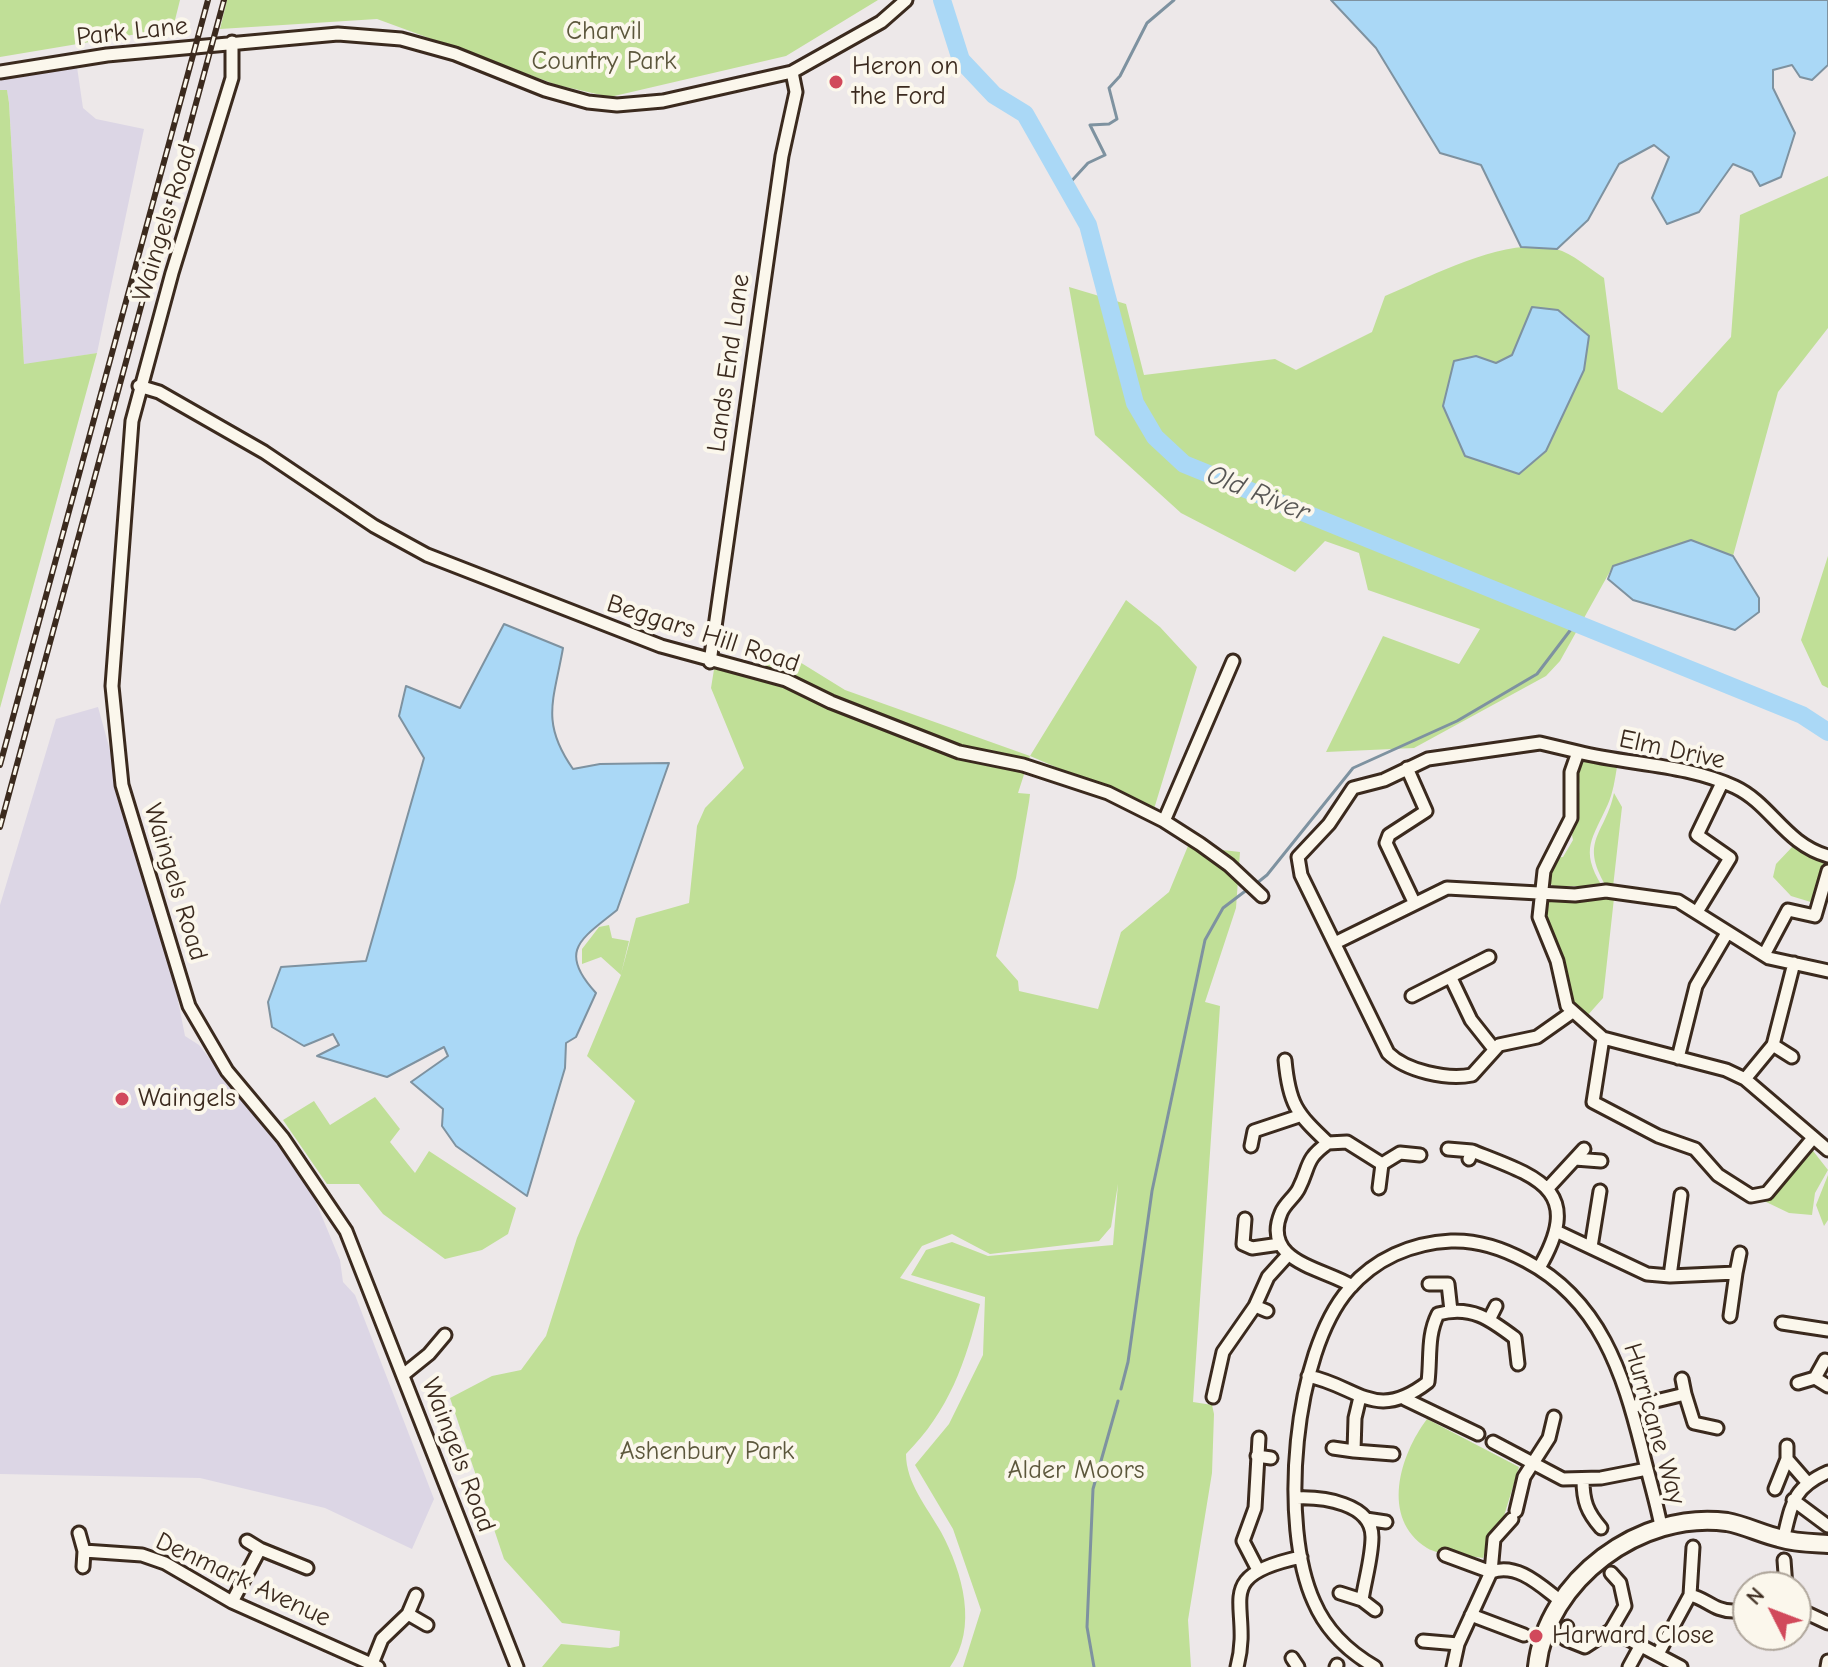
<!DOCTYPE html>
<style>
body{margin:0}
#map{position:relative;width:1828px;height:1667px;overflow:hidden;background:#ede8e9;font-family:"Comic Neue",sans-serif}
canvas{display:block}
.north{position:absolute;left:1732px;top:1571px;width:80px;height:80px;box-sizing:border-box;background:#fbf7ec;border:2px solid #aea59a;border-radius:50%;rotate:312deg;font-size:22px;font-weight:700;line-height:32px;text-align:center;color:#3b2a1e}
.north::after{content:'';display:block;margin:auto;width:28px;height:36px;background:#d1495b;clip-path:polygon(50% 0,100% 100%,50% 72%,0 100%)}
</style>
<div id="map">
<canvas width="1828" height="1667"></canvas>
<div class="north">N</div>
</div>
<script>
const c = document.querySelector('canvas').getContext('2d');
c.lineJoin = 'round';
function paint(path, color) { c.fillStyle = color; c.fill(path, 'evenodd'); }
function trace(path, color, width, dash) { c.strokeStyle = color; c.lineWidth = width; c.lineCap = dash ? 'butt' : 'round'; c.setLineDash(dash || []); c.stroke(path); }
function write(font, color, halo, rows, align = 'center') {
  c.font = font + ' "Comic Neue",sans-serif'; c.lineWidth = 8; c.setLineDash([]); c.textBaseline = 'middle'; c.strokeStyle = halo; c.fillStyle = color; for (const [text, x, y, turn = 0] of rows) {
    c.save(); c.translate(x, y); c.rotate((+turn || 0) * Math.PI / 180); c.textAlign = isNaN(turn) ? turn : align; if (halo) c.strokeText(text, 0, 0); c.fillText(text, 0, 0); c.restore();
  }
}
const built = new Path2D(`
 M77,67l6,41 13,11 48,10 -47,224 -73,12 -15,-262 -2,-12 -7,-1v-11z
 M98,707l76,273 11,56 14,9 109,138 32,77 3,22 12,13 79,204 -22,50 -87,-41 -125,-30 -200,-4v-569l56,-186z`);
const green = new Path2D(`
 M0,0h180l-7,28 -173,29z
 M227,0h651l-92,56 -176,41 -53,-12 -180,-66 -157,10z
 M0,90h7l2,13 15,261 73,-11 -97,355z
 M1828,176v152l-50,64 -45,164 -43,-16 -77,26 -53,95 -14,15 -132,72 -88,4 57,-116 76,28 21,-35 -112,-39 -9,-37 -34,-12 -30,31 -114,-59 -86,-78 -26,-148 57,17 18,71 131,-16 21,11 76,-38 13,-36c45,-19 122,-61 171,-47 16,4 34,20 48,29l14,111 44,24 69,-76 9,-122z
 M1828,556v132l-6,-3 -21,-45z
 M1126,600l34,27 37,40 -43,142 -124,-53 -12,37 12,1 -1,8 -13,76 -20,78 22,25 1,10 79,18 23,-77 48,-40 19,-46 52,6 -4,56 -31,94 15,4 -27,396 19,3 2,9 -2,59 -24,147 3,47h-228l18,-57 -28,-81 -38,-64 34,-41 34,-69 2,-58 -74,-22 15,-25 26,-8 36,14 125,-11 5,-61 -7,43 -12,14 -109,13 -38,-20 -30,12 -22,32 80,26c-14,58 -31,107 -74,150 0,29 21,53 35,78 22,41 37,96 9,135h-408l19,-23 49,4 9,-2 1,-15 -58,-8 -58,-64 -54,-161 42,-22 29,-6 25,-34 31,-98 58,-137 -48,-45 34,-81 -20,-18 -19,7v-15l17,-22 10,-2 3,13 17,3 -8,33 15,-56 53,-15 8,-77 8,-18 39,-40 -33,-80 5,-31 40,10 34,-11 55,34 185,66z
 M1585,760l32,7c-2,12 -4,26 -9,37 -15,34 -29,45 -6,82h-49l-7,-7 9,-21 8,-1 10,-17c-5,-20 14,-48 3,-67z
 M1614,793l8,14 -9,80 -7,-1c-27,-46 -1,-51 8,-93z
 M1794,845l30,17 -10,41 -23,-7 -18,-19 3,-13z
 M1603,896l11,2 -11,100 -16,18 -16,-13 -17,-66 -11,-19 4,-21z
 M375,1097l25,32 -10,13 25,31 14,-22 87,57 -8,26 -26,16 -37,9 -62,-45 -24,-30h-32l-44,-64 31,-19 16,24z
 M1810,1147l18,23 -13,23 -3,22 -23,-2 -27,-13 23,-17z
 M1828,1175v45l-4,6 -8,-21z
 M1427,1419l92,48 -15,49 -15,22 -6,20c-15,-3 -43,-2 -56,-10 -47,-30 -27,-93 0,-129z`);
const water = new Path2D(`
 M1331,0h497v65l-16,15 -12,-3 -8,-12 -19,5v18l22,45 -14,44 -21,9 -8,-14 -19,-8 -34,48 -32,12 -15,-26 17,-41 -15,-12 -35,19 -31,56 -31,29 -36,-2 -40,-82 -41,-12 -64,-105z
 M1532,307l26,3 31,26 -5,34 -38,81 -27,23 -54,-18 -22,-50 11,-45 22,-5 20,7 16,-8z
 M1691,540l42,16 26,42v14l-24,18 -102,-30 -25,-21 5,-13z
 M504,624l59,24c-9,52 -23,74 10,121l27,-5 69,-1 -52,147c-34,28 -61,40 -21,83l-20,44 -10,6 -1,25 -38,128 -71,-50 -14,-20 1,-17 -32,-27 37,-26 -4,-9 -57,30 -70,-21 22,-11 -6,-11 -29,12 -32,-19 -4,-25 13,-35 85,-6 58,-203 -25,-42 7,-30 54,22z`);
const stream = new Path2D(`
 M1066,187l22,-24 17,-8 -15,-30 19,-1 8,-5 -8,-31 11,-12 27,-53 27,-23
 M1257,883l10,-8 86,-107 104,-47 80,-47 38,-50
 M1121,1389l7,-27 24,-171 53,-251 18,-32 25,-19
 M1094,1667l-7,-40 6,-138 25,-88`);
const river = new Path2D(`
 M942,0l19,60 33,35 31,19 63,111 47,178 20,34 29,27 618,251 26,17`);
const street = new Path2D(`
 M232,42v36l-60,195 -40,148 -20,265 10,99 67,221 38,65 56,67 63,93 171,436
 M0,72l107,-17 231,-21 63,5 54,15 90,36 43,12 29,3 46,-4 129,-29 89,-50 25,-22
 M139,386l20,6 105,60 110,74 53,29 234,91 125,34 45,22 128,50 64,13 85,28 56,28 36,23 29,21 33,31
 M710,662l72,-506 14,-64 -4,-20
 M1578,752c52,13 108,12 157,35 36,17 50,57 93,69
 M1407,768l19,43 -37,24 -3,8 28,59
 M1164,821l69,-160
 M1697,912l33,-54 -33,-23 25,-52
 M1335,943l112,-55 128,7 31,-4 72,10 91,57 59,13
 M1764,955l24,-45 27,6 13,-45
 M1451,978l20,42 23,29
 M1412,996l77,-39
 M1571,1013l-34,24 -38,8 -27,30c-25,5 -66,-4 -84,-22l-87,-178 -3,-18 31,-33 24,-36 31,-8 44,-21 112,-16 38,9 -7,20v46l-27,53 -5,46 18,44 10,45 36,32
 M1773,1045l19,12
 M1678,1058l18,-72 31,-53
 M1285,1060c4,44 11,53 43,83
 M1745,1079l28,-34 21,-82
 M1813,1138l-46,55 -16,3 -33,-21 -23,-26 -37,-13 -65,-34 10,-64 123,32 19,9 83,71
 M1251,1146l3,-15 45,-15
 M1448,1149l24,2 -3,8
 M1472,1151c66,26 113,38 67,117
 M1575,1159l26,2
 M1379,1188l3,-24
 M1548,1188l36,-39
 M1245,1219l-2,25 9,4 28,-4
 M1558,1232l89,42 23,2 66,-3 4,-20
 M1591,1247l9,-56
 M1670,1276l11,-81
 M1429,1284h19l3,27
 M1352,1286c-29,-18 -91,-24 -71,-73 4,-10 14,-16 18,-25 11,-22 6,-29 29,-45l19,-1 35,22 18,-11 20,2
 M1255,1306l12,5
 M1730,1316l6,-43
 M1490,1318l6,-12
 M1782,1323l46,7
 M403,1375l26,-21 16,-19
 M1308,1376c50,10 67,47 120,6 3,-25 -1,-46 10,-68 33,-9 52,5 77,24l3,26
 M1815,1378l10,-18
 M1798,1383l17,-5 13,8
 M1685,1394l9,29 23,5
 M1213,1397l10,-45 32,-46 13,-29 19,-21
 M1405,1399l73,35
 M1631,1407l54,-13 -3,-15
 M1493,1442l70,37 38,-1 46,-9
 M1787,1446v13l20,23
 M1333,1448l21,3 1,-33 5,-21
 M1354,1451l39,3
 M1257,1456l14,2
 M1583,1480c0,21 4,32 18,48
 M1775,1489l12,-30
 M1297,1498c25,-1 75,5 75,39 0,20 -7,43 -10,63l-22,-7
 M1793,1500l35,26
 M1516,1511l8,-34 25,-39 5,-21
 M1366,1519l20,3
 M79,1533l5,18 58,4 23,8 67,39 146,65
 M1783,1540c9,-36 9,-52 45,-68
 M247,1541l13,8
 M1445,1555l46,17 3,-33 18,-20
 M1784,1560l2,27
 M83,1567l1,-16
 M1258,1570l-15,-29 12,-33 4,-70
 M1611,1573l9,10 5,23 -14,24
 M1690,1595c17,4 24,16 43,16
 M1362,1600l13,10
 M232,1602l28,-53 47,19
 M1796,1608l32,15
 M408,1614l19,11
 M1471,1615l53,20
 M1567,1627l-2,12 20,8 26,-17 70,37
 M1423,1641l35,3
 M1658,1654l32,-59 3,-48
 M1292,1658l6,9
 M372,1664l10,-25 26,-25 8,-19
 M1237,1667c17,-63 -30,-90 64,-110
 M1336,1667l1,-2
 M1375,1667c-26,-15 -49,-37 -61,-65 -35,-76 -21,-249 35,-313 26,-30 62,-46 102,-48 26,-1 51,7 75,20 74,39 97,112 116,188 6,26 14,51 19,77
 M1453,1667l5,-23 33,-72c27,-10 51,15 71,30
 M1629,1667l12,-22
 M1827,1667l1,-6`);
const secondary = new Path2D(`
 M1537,1667c9,-87 104,-157 190,-145 17,3 35,12 52,16 16,5 33,5 49,6`);
const rail = new Path2D(`
 M0,765l208,-765
 M0,827l224,-827`);
const markers = [
 [836,82,8,"#d1495b"],
 [122,1099,8,"#d1495b"],
 [1536,1636,8,"#d1495b"]
];
const streetNames = [
 ["Park Lane",132,32,-6],
 ["Waingels Road",165,223,-73],
 ["Lands End Lane",729,363,-82],
 ["Beggars Hill Road",703,634,18],
 ["Elm Drive",1672,750,12],
 ["Waingels Road",175,882,73],
 ["Hurricane Way",1654,1424,74],
 ["Waingels Road",458,1455,69],
 ["Denmark Avenue",243,1580,25]
];
const parkNames = [
 ["Charvil",604,32],
 ["Country Park",604,62],
 ["Ashenbury Park",707,1452],
 ["Alder Moors",1076,1471]
];
const poiNames = [
 ["Heron on",852,67],
 ["the Ford",852,97],
 ["Waingels",138,1099],
 ["Harward Close",1552,1636]
];
const waterNames = [
 ["Old River",1258,494,22]
];
paint(built, '#dcd6e5');
paint(green, '#c0df97');
paint(water, '#aad8f6');
trace(water, '#7e92a0', 2);
trace(stream, '#7e92a0', 3);
trace(river, '#aad8f6', 18);
trace(street, '#3b2a1e', 17);
trace(secondary, '#3b2a1e', 22);
trace(street, '#fbf7ec', 11);
trace(secondary, '#fbf7ec', 16);
trace(rail, '#3b2a1e', 6);
trace(rail, '#fbf7ec', 3, [9]);
for (const [x, y, r, color] of markers) { const dot = new Path2D(); dot.arc(x, y, r, 0, 2 * Math.PI); c.fillStyle = color; c.fill(dot); trace(dot, '#fbf7ec', 3); }
write('26px', '#3b2a1e', '#fbf7ec', streetNames);
write('26px', '#5c573c', '#fbf7ec', parkNames);
write('26px', '#3b2a1e', '#fbf7ec', poiNames, 'left');
write('italic 28px', '#575654', '#fbf7ec', waterNames);
</script>
